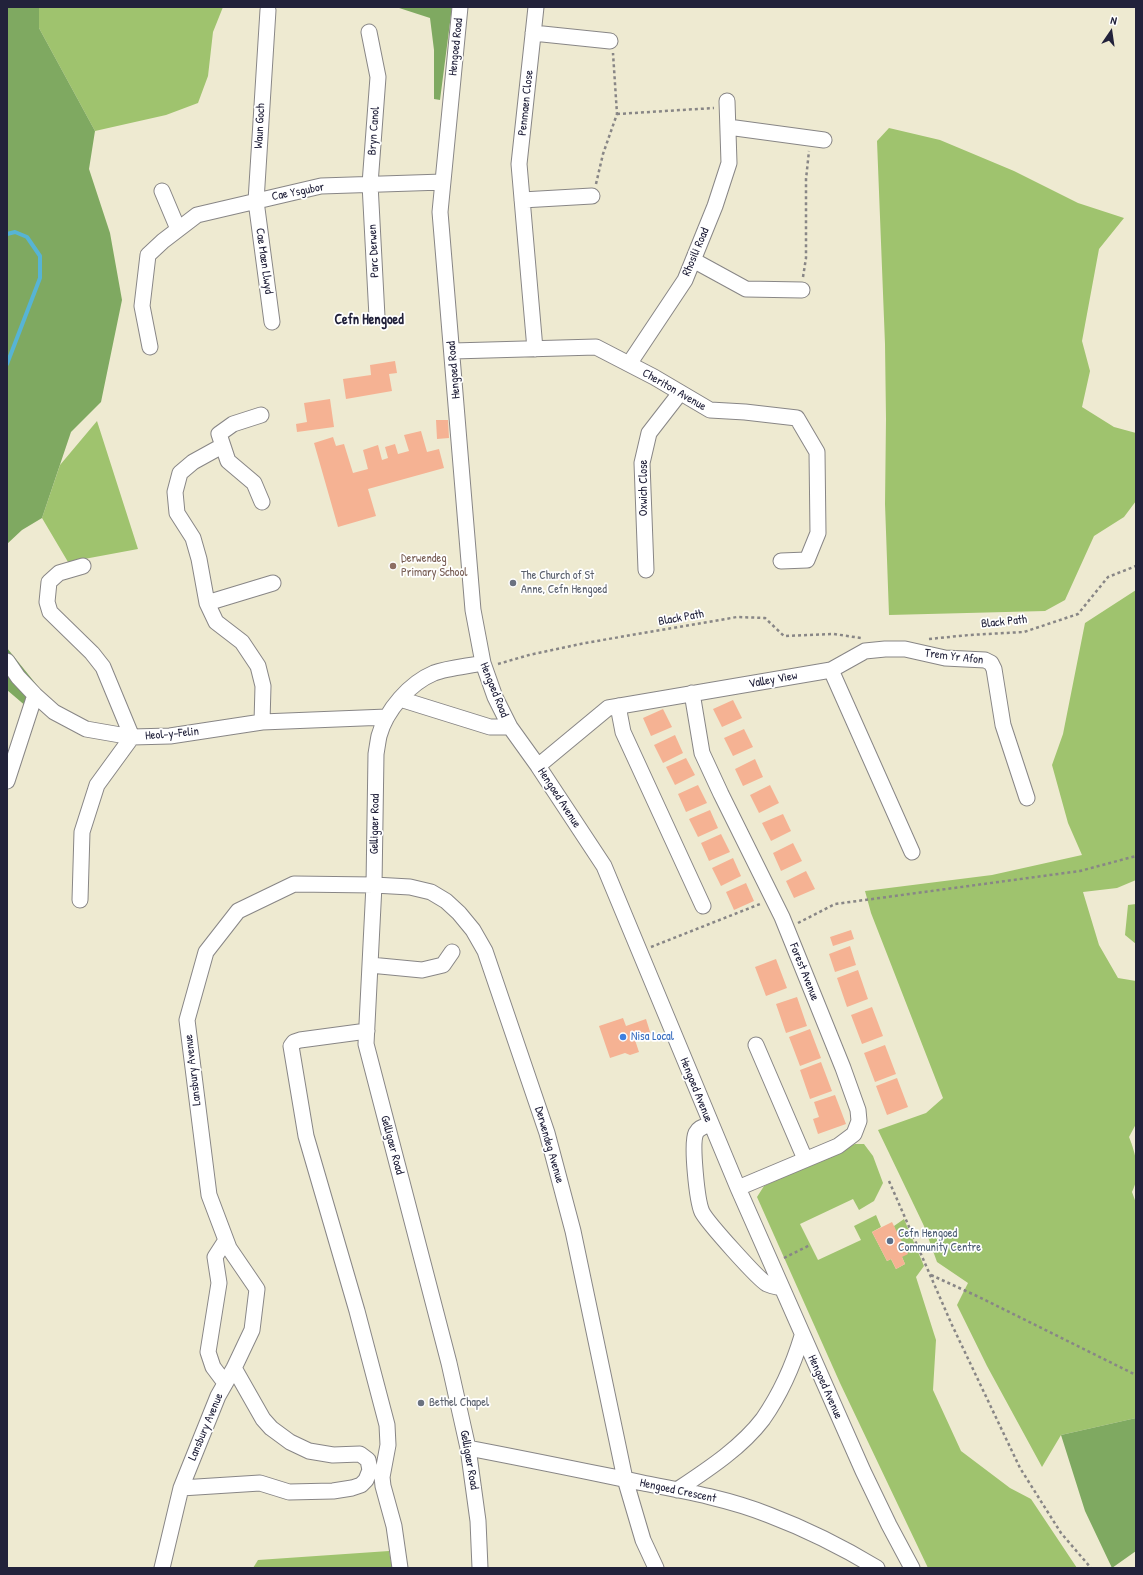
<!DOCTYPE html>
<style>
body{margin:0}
#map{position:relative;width:1143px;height:1575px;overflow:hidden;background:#eeead1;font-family:"Patrick Hand",sans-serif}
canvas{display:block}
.frame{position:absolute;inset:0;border:8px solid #22223b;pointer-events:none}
.north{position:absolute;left:1091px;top:12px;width:40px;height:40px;-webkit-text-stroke:3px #fff;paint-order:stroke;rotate:13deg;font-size:11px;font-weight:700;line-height:16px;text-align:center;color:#22223b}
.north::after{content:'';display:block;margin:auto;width:14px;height:18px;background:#22223b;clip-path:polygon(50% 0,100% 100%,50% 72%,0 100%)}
</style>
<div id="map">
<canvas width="1143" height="1575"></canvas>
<div class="frame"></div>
<div class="north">N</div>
</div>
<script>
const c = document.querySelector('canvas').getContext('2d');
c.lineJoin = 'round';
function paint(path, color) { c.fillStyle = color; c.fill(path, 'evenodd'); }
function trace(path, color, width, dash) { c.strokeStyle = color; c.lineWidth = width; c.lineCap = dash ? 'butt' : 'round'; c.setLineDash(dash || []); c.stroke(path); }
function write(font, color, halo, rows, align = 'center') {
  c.font = font + ' "Patrick Hand",sans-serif'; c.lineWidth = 3.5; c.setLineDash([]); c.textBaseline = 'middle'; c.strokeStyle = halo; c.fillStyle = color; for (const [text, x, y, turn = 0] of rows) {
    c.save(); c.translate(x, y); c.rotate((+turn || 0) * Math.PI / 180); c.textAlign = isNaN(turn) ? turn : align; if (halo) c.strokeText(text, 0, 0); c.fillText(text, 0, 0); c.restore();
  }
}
const green = new Path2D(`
 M39,7h184l-10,25 -5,44 -10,27 -32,12 -71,16 -56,-103z
 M889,128l51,12 74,31 64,32 46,15 -25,31 -17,92 8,30 -8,36 32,20 22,6v68l-12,16 -30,19 -29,64 -20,11 -156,4 -4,-111 1,-85 -1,-75 -8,-203z
 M97,421l41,128 -70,13 -26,-44 18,-53z
 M1136,590v290l-19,8 -34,4 16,53 19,33 18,3v143l-7,13c7,17 12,38 3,55l4,11v215l-75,17 -19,32 -55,-101 -30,-61 11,-22 -31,-21 -13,-36 -46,-96 48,-17 17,-15 -72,-185 -6,-22 127,-16 90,-20 -14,-32 -16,-58 11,-31 22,-111z
 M1136,904v40l-11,-9 3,-30z
 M855,1144h9l9,12 10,27 -9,18 -15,9 -6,-11 -53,25 18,36 43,-20 -7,-14 22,-11 5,12 -9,5 15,29 4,-2 5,10 9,-5 -3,-7 -8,-31 10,-7 20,47 -8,11 20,63 -3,50 28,61 49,37 21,11 46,69h-149l-88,-185 -83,-186 7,-11z
 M389,1551l3,17h-139l5,-8z`);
const forest = new Path2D(`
 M7,7h32v21l56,103 -6,38 21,64 12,67 -21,102 -30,30 -29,86 -20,12 -15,14z
 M396,7h56l-12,93 -6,-1v-49l-4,-32z
 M7,648l33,41 -6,24 -27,-23z
 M1136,1418v133l-24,17 -27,-57 -24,-76z`);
const stream = new Path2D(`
 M7,234l8,-2 12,5 13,19v22l-33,86`);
const building = new Path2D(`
 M395,361l2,12 -8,1 3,17 -46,8 -3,-20 28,-4 -1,-10z
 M330,399l4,28 -37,5 -1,-8 11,-2 -3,-19z
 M436,420h12l1,18 -12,1z
 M421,431l6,21 12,-3 5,19 -76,21 8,27 -38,11 -24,-84 19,-6 3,9 8,-2 9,29 15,-4 -5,-19 15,-5 4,15 6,-2 -3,-11 10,-3 3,10 11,-3 -5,-16z
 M733,700l9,18 -20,9 -9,-18z
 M663,709l9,18 -21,9 -8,-18z
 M744,729l9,18 -20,9 -9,-18z
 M675,735l8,18 -20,10 -9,-18z
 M686,758l9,17 -20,10 -9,-18z
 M755,759l8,18 -20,9 -8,-17z
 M698,785l9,18 -21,9 -8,-18z
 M770,785l9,18 -20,10 -9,-18z
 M710,810l8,18 -20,9 -9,-18z
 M783,814l8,17 -20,10 -9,-18z
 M721,834l9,18 -21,9 -8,-18z
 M793,843l9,18 -21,10 -8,-18z
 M733,858l8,18 -20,10 -9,-18z
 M806,871l9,18 -21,9 -8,-17z
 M746,883l8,18 -20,9 -8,-18z
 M851,930l3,9 -21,7 -3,-9z
 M850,946l6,19 -21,7 -6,-18z
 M776,959l11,29 -21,8 -11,-29z
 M858,970l10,29 -21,8 -10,-29z
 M797,997l10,29 -21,7 -10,-29z
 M872,1007l11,29 -21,8 -11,-29z
 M623,1018l3,8 20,-7 5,16 -16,5 4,12 -9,3 -5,-2 -15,5 -11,-32z
 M810,1029l11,29 -21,8 -11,-29z
 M885,1045l11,29 -21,8 -11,-29z
 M821,1062l11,29 -22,8 -10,-29z
 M897,1078l11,29 -21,8 -11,-29z
 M835,1095l11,29 -28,10 -5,-15 6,-2 -5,-15z
 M892,1222l16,32 -6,3 3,7 -9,5 -5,-10 -4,2 -15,-29z`);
const path = new Path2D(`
 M617,114l97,-6
 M596,184l7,-30 14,-40 -4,-61
 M803,277l3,-19v-79l3,-28
 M929,639l40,-4 55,-3 54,-18 30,-37 28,-11
 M498,664l31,-9 56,-12 152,-26 28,1 19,18 50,-2 27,4
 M798,923l37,-19 245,-33 56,-15
 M651,947l109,-43
 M889,1181l63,144 68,143 41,65 30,35
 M784,1258l26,-13
 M931,1275l48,22 157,78`);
const minor = new Path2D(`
 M460,7l-20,205 33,398 10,53 12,34 15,30
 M268,10l-12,191 16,121
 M369,32l9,45 -8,107 7,133
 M533,33l77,8
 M728,127l96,13
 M162,191l16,38
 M522,200l70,-4
 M693,260l53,29 56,1
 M150,347l-8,-41 6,-51 15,-14 34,-26 124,-29 122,-4
 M535,349l-16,-185 17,-157
 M453,351l143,-4 58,30 56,33 35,2 52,6 20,34 1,81 -11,27 -26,1
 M629,364l56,-84 30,-74 14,-43 -2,-62
 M261,415l-28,9 -14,10 9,27 26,22 8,19
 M222,446l-29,16 -13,11 -5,19 2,21 16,25 6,21 8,44 9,19 26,20 16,24 5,20 -1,36
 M83,566l-24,7 -10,9 -2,20 3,10 42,41 11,14 29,70
 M646,570l-4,-107 7,-30 31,-40
 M207,603l66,-20
 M7,661l11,16 17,18 19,17 32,17 46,8
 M831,670l34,-19 20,-2h20l40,9 40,2 6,3 3,6 9,56 24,73
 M692,693l10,60 19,41 61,123 61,151 15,42 1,11 -5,13 -16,12 -100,42
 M400,699l90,28h20l28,39 66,100 134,322 125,283 26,54 23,43
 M618,706l5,26 80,174
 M538,766l70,-58 223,-38 81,182
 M7,781l28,-86
 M80,900l2,-68 15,-47 35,-48 38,-1 92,-14 125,-5
 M370,965l52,5 21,-5 9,-13
 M367,1031l-67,9 -6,2 -3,4 15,90 51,175 30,114 1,20 -6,32 1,9 11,40 6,42
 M756,1045l49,114
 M711,1124c-7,3 -12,3 -15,9 -5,10 1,68 6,79 5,10 56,67 65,72 4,2 10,3 15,4
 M225,1383l-12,-16 -5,-15 11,-69 -4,-26 11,-17
 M468,1448c58,11 116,23 175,35 42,8 86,16 126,32 37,14 73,32 108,53
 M181,1488l79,-5 29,9 44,-1 19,-3 9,-3 5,-5 4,-10 -2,-10 -8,-6 -27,1 -24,-4 -19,-9 -19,-14 -8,-9 -29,-51
 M677,1490c30,-20 64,-42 86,-71 18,-26 30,-53 39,-83
 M162,1568l19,-80 37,-92 16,-28 18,-38 5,-41 -28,-41 -20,-53 -22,-175 19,-68 32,-41 56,-27 80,1 36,2 21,5 15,9 13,12 14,17 12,21 62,182 26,98 52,248 18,61 13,28
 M480,1568l-2,-47 -10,-73 -19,-85 -83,-319 8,-159 2,-131c1,-6 2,-13 3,-18 7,-26 31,-53 55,-63 13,-5 35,-7 49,-10`);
const markers = [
 [393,566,4,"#8d6e63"],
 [513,583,4,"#6b7280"],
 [623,1037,4,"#3f7fe0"],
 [890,1241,4,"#5c6f8a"],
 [421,1403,4,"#6b7280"]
];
const streetNames = [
 ["Hengoed Road",456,47,-84],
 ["Penmaen Close",526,103,-84],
 ["Waun Goch",260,126,-87],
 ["Bryn Canol",374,131,-86],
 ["Cae Ysgubor",298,192,-11],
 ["Parc Derwen",374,251,-93],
 ["Rhosili Road",696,252,-67],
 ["Cae Maen Llwyd",264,261,82],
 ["Hengoed Road",454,370,-95],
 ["Cheriton Avenue",674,390,30],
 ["Oxwich Close",644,488,-90],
 ["Black Path",681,618,-10],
 ["Black Path",1004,622,-6],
 ["Trem Yr Afon",954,657,7],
 ["Valley View",773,680,-10],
 ["Hengoed Road",494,690,68],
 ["Heol-y-Felin",172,734,-5],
 ["Hengoed Avenue",559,798,57],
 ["Gelligaer Road",375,824,-89],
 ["Forest Avenue",804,972,68],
 ["Lansbury Avenue",193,1070,-97],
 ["Hengoed Avenue",696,1090,68],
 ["Gelligaer Road",392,1145,75],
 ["Derwendeg Avenue",549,1145,74],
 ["Hengoed Avenue",825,1387,66],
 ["Lansbury Avenue",206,1427,-67],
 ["Gelligaer Road",469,1460,80],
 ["Hengoed Crescent",678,1491,12]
];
const educationNames = [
 ["Derwendeg",401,559],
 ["Primary School",401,573]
];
const worshipNames = [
 ["The Church of St",521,576],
 ["Anne, Cefn Hengoed",521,590],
 ["Bethel Chapel",429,1403]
];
const shopNames = [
 ["Nisa Local",631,1037]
];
const serviceNames = [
 ["Cefn Hengoed",898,1234],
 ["Community Centre",898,1248]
];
const quarterNames = [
 ["Cefn Hengoed",369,320]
];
paint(green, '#9fc36e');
paint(forest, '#7fa961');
trace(stream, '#57b4d5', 4);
paint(building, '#f5b293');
trace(minor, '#888686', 17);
trace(path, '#888686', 2.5, [3, 3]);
trace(minor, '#fff', 15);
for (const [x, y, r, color] of markers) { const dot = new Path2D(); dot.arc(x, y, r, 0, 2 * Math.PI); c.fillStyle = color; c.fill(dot); trace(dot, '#fff', 1.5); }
write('12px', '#22223b', '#fff', streetNames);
write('12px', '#785e54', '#fff', educationNames, 'left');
write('12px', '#5b616d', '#fff', worshipNames, 'left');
write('12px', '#366cbe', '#fff', shopNames, 'left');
write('12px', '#4e5e75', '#fff', serviceNames, 'left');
write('bold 14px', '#22223b', '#fff', quarterNames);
</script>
